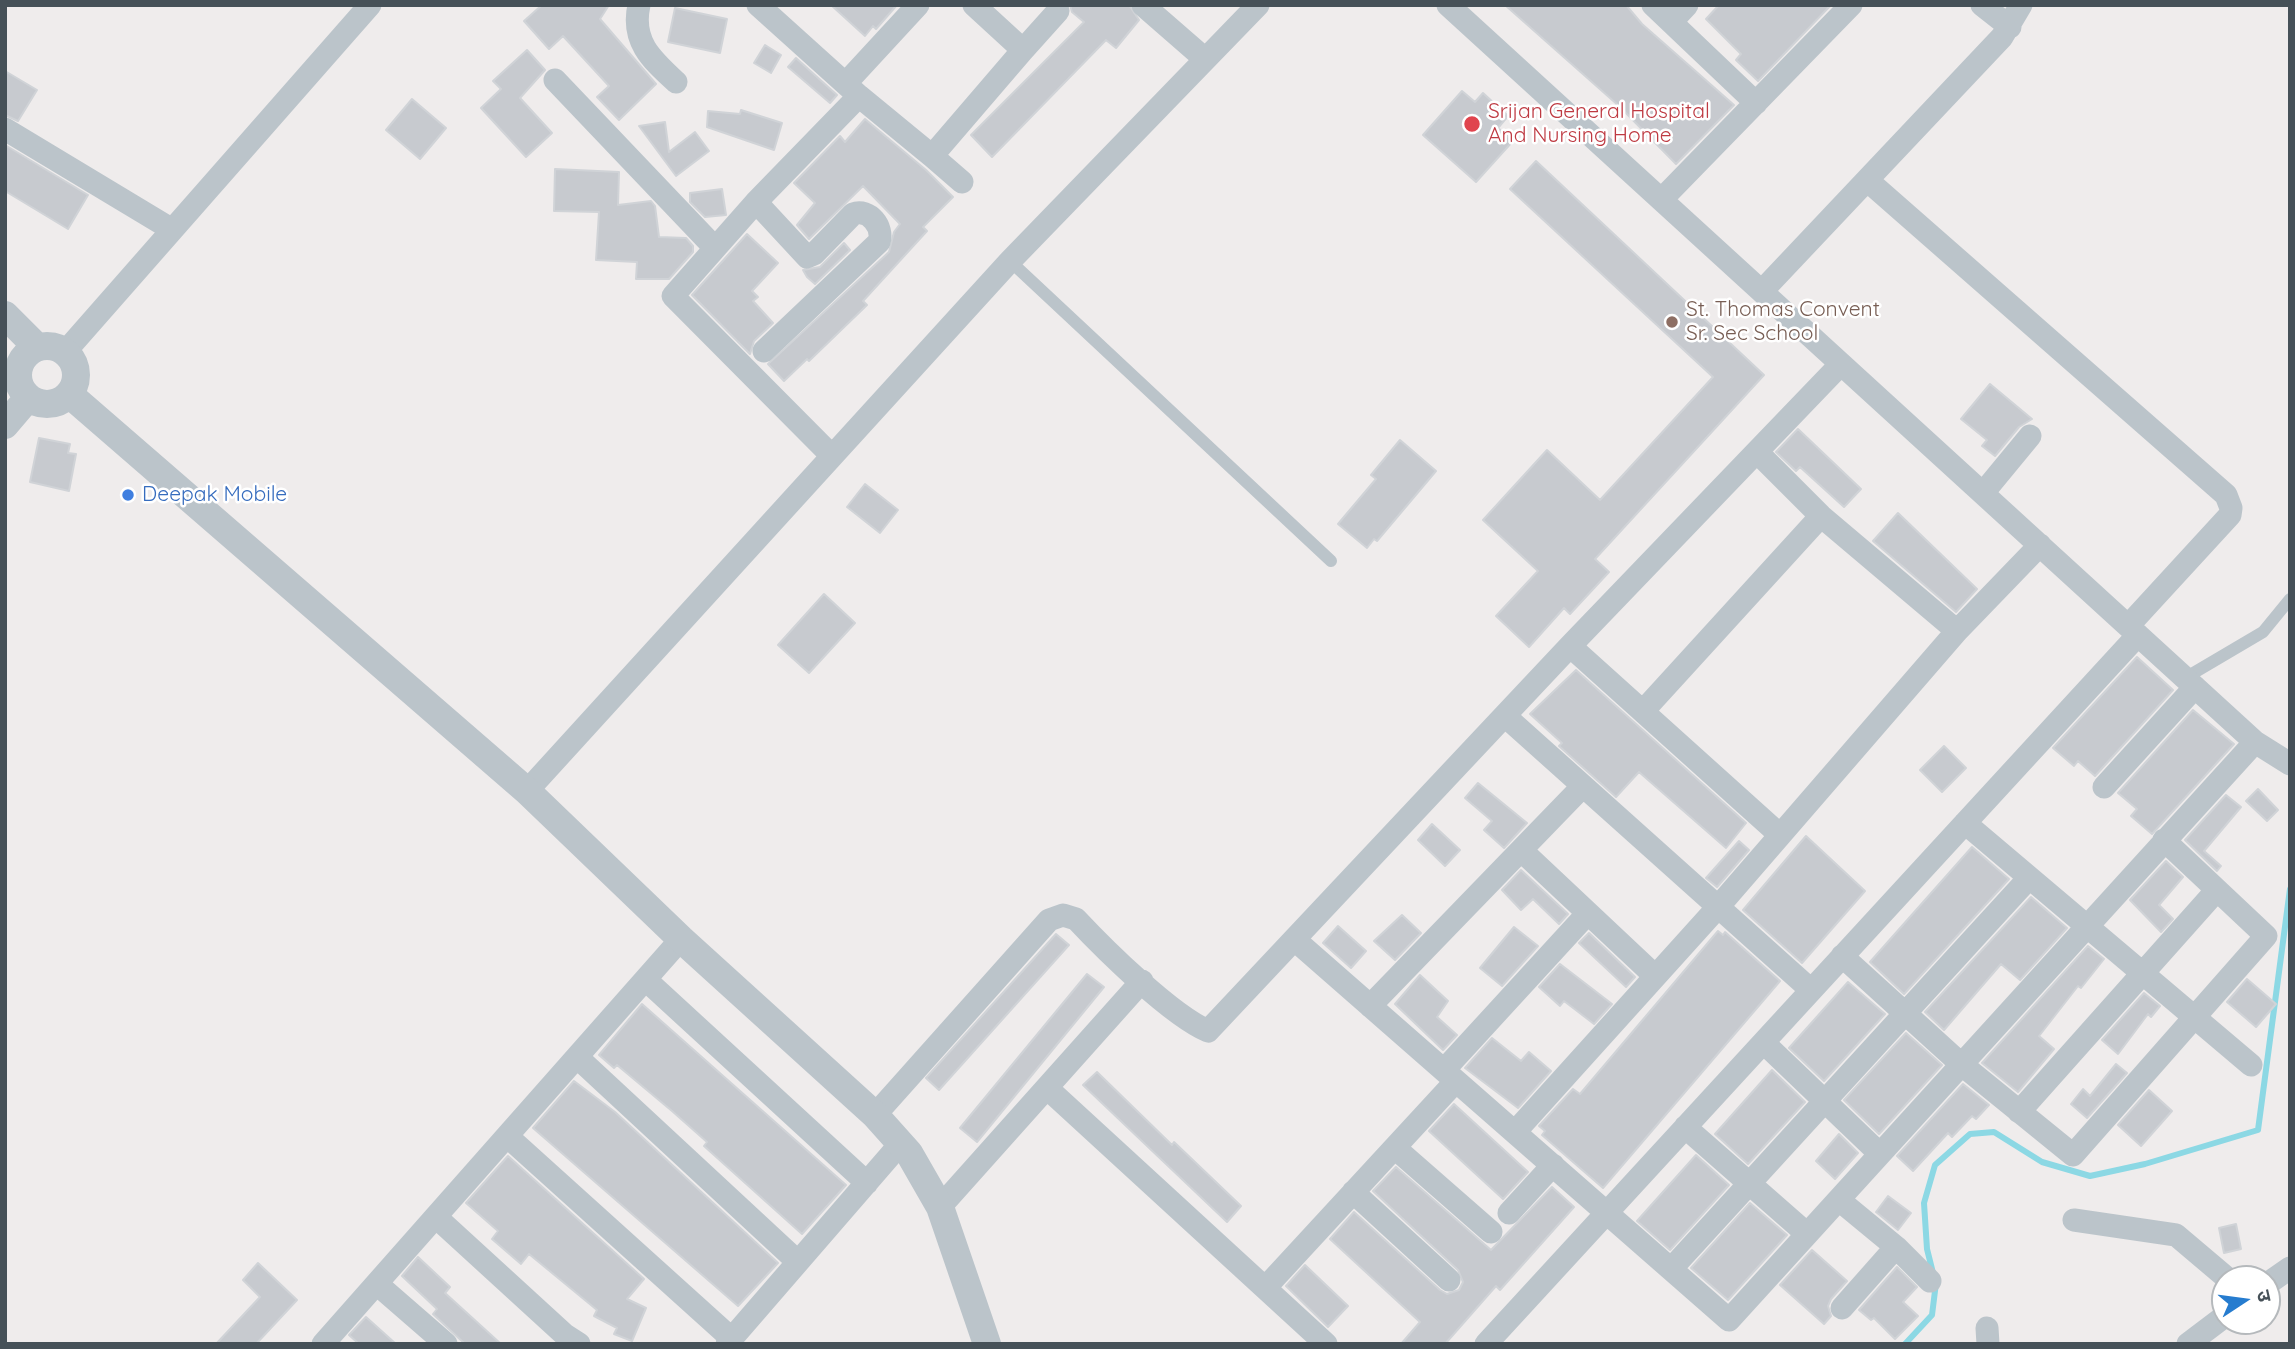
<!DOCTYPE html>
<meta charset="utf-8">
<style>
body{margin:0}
#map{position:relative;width:2295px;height:1349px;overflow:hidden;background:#efecec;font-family:Quicksand,"Noto Sans Devanagari",sans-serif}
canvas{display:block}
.frame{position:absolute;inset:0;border:7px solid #465158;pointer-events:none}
.north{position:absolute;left:2211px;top:1265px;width:70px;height:70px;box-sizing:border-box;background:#fff;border:2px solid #b5b9bc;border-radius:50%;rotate:77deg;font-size:19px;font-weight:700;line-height:28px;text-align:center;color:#465158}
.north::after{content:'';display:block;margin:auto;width:24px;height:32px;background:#267ccf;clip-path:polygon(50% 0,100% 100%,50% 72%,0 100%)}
</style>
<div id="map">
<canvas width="2295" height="1349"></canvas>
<div class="frame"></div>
<div class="north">उ</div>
</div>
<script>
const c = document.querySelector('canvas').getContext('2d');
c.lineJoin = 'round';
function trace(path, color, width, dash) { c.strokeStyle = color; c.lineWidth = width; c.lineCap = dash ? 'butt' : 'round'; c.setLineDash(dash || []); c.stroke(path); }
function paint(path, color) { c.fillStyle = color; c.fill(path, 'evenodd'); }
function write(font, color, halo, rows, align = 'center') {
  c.font = font + ' Quicksand,sans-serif'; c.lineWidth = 5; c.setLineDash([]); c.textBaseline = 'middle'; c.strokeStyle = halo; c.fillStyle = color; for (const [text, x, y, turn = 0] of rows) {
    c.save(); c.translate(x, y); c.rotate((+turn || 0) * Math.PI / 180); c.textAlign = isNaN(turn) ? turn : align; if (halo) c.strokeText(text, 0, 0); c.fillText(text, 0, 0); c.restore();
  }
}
const stream = new Path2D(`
 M1933,1273l-6,-24 -3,-46 11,-38 35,-31 24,-2 48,30 48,14 55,-12 113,-34 32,-241
 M1905,1344l27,-29 4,-32`);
const building = new Path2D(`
 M542,5h67l-9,14 56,65 -37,36 -22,-23 12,-11 -46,-50 -14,13 -25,-28z
 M831,5h66l-21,24 -3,-3 -8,10z
 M1070,5h59l10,15 -23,28 -10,-8 -114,117 -21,-22 113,-113 -12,-10z
 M1505,5h121l16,19 92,81 -58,59 -57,-58z
 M1719,5h112l-73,76 -22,-21 5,-6 -35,-35z
 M675,8l52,11 -7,34 -52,-11z
 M765,45l16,10 -10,18 -17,-10z
 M527,50l18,20 -25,28 32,35 -26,24 -45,-49 20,-19 -8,-8z
 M796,58l41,37 -7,8 -42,-36z
 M5,71l32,19 -19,31 -13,-6z
 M1462,91l13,11 8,-9 25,23 -10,12 15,13 -37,41 -53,-47z
 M412,99l34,29 -26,31 -34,-29z
 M741,110l41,13 -8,27 -67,-23 1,-16 32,3z
 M865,119l61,51 27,27 -30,30 4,4 -64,70 4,4 -58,56 -2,-2 -23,22 -16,-17 121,-112 5,-20 6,-8 -37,-38 -54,53 -12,-14 18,-22 -21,-20 46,-47 5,6z
 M665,122l4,30 26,-20 14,19 -33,25 -37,-50z
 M5,145l83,50 -20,34 -63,-38z
 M1536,161l228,214 -169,184 14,13 -39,42 -6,-6 -35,39 -33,-31 42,-45 -55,-51 64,-70 53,50 113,-123 -203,-188z
 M555,169l64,3 -1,33 33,-4 4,5 4,31 27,1 7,8v6l-24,27h-33l1,-17 -41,-2 3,-48 -45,-1z
 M722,189l4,26 -21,2 -15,-15v-9z
 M747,234l31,29 -26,28 6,6 -5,4 20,22 -19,18 -4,13 -58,-59z
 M844,243l6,7 -35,34 -8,-7 -4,-7 17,-3z
 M1990,384l42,35 -13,8 -24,29 -13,-10 5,-6 -26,-21z
 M1798,429l63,60 -17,18 -44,-40 -4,4 -20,-19z
 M39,438l31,6 -2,9 8,1 -7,37 -39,-9z
 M1400,440l36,31 -59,70 -3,-2 -7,9 -29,-24 38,-45 -5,-4z
 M865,484l33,26 -18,23 -33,-26z
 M1898,513l79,76 -21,23 -83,-71z
 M824,594l31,29 -46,50 -31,-28z
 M2137,657l36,33 -78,86 -17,-15 -4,5 -21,-18z
 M1576,670l170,153 -20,25 -87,-76 -23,25 -57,-51 3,-3 -32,-29z
 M2193,710l41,34 -82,90 -21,-18 6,-7 -19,-16z
 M1944,746l22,22 -24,24 -22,-22z
 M1478,783l49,40 -23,25 -20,-18 8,-9 -27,-23z
 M2258,789l20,21 -11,11 -21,-20z
 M2226,795l15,12 -37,44 17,15 -4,5 -32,-31z
 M1432,824l28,26 -15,16 -27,-26z
 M1806,836l59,55 -63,72 -59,-53z
 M1739,841l10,9 -32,37 -11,-9z
 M1972,847l37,32 -105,115 -34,-32z
 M2166,861l17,16 -24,28 14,14 -12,13 -31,-32z
 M1521,870l47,44 -9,10 -26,-25 -12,11 -19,-20z
 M2031,897l36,31 -47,52 -19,-16 -57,66 -19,-18z
 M1402,915l19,18 -26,27 -21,-19z
 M1338,926l28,25 -15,17 -28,-25z
 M1514,927l24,19 -36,40 -22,-18z
 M1718,931l5,4 2,-3 55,49 -177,207 -61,-53 3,-4 -6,-5 34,-37 7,5z
 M1589,933l46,44 -9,10 -47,-44z
 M1056,934l13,11 -130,145 -13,-12z
 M2088,946l16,13 -23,29 -3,-2 -39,50 15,13 -36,43 -36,-29z
 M1560,964l52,40 -18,20 -30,-23 -4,5 -21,-19z
 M1087,974l17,13 -127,155 -17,-14z
 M1420,975l28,26 -11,16 20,18 -14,15 -48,-46z
 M2247,979l29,25 -20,23 -29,-25z
 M1848,982l37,32 -61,67 -35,-33z
 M2144,993l16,13 -9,11 -3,-3 -30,40 -16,-14z
 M642,1004l204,181 -44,49 -98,-88 3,-4 -35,-31 -55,-46 -3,3 -15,-13z
 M1906,1033l36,32 -63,69 -35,-34z
 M1492,1038l29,23 8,-9 22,19 -33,37 -53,-40z
 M2116,1064l11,9 -40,45 -16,-14 12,-15 7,7z
 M1772,1070l33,32 -57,62 -33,-30z
 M1097,1072l75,73 2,-3 67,64 -14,16 -144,-137z
 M574,1081l41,31 163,151 -40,43 -205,-178z
 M1963,1084l26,21 -13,14 -4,-3 -20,21 -4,-4 -35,38 -16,-15z
 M2149,1090l23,21 -31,35 -23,-21z
 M1454,1104l74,68 -25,27 -74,-68z
 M1839,1134l19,19 -23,26 -19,-18z
 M1696,1155l33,30 -59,65 -33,-29z
 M508,1156l136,123 -17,20 19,9 -14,33 -18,-7 3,-6 -23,-12 3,-6 -68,-56 -8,10 -29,-25 6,-8 -32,-28z
 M1396,1167l95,83 61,-63 22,20 -74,83 -4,-4 -51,58h-44l19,-22 -90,-83 24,-27 86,78 7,4 12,-4 4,-8 -5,-12 -85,-79z
 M1888,1196l23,17 -13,17 -22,-18z
 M1750,1203l37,32 -59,65 -37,-32z
 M2236,1224l5,25 -17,4 -5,-25z
 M1812,1250l35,31 -16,18 -3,7 3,10 -7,8 -44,-39z
 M418,1257l32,30 -5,6 56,51h-36l-32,-30 4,-5 -35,-33z
 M258,1263l39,37 -41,44h-40l44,-47 -17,-17z
 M1305,1265l43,41 -20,21 -42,-41z
 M1897,1267l20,20 -14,15 15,14 -23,23 -21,-21 -3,2 -12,-10z
 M366,1317l30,27h-37l-10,-9z`);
const service = new Path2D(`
 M1010,261l321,300
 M2185,678l78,-46 27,-33`);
const minor = new Path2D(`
 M639,5c-8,36 12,54 37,77
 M758,5l101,91 73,60 91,-106 -49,-45
 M1143,5l62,54
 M1448,5l807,737 35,22
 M1653,5l103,98
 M1982,5l28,22
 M1671,22l16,-17
 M1023,50l35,-39
 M555,80l160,168
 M846,83l72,-78
 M5,129l166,100
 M932,156l30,26
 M1867,180l359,315 5,13 -1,7 -102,111
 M1662,199l189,-194
 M756,202l51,55 7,-3 39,-40c16,-6 31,13 26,28l-115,109
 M1762,291l240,-254 19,-32
 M65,352l305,-347
 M1757,452l64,64 136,115
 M832,456l-159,-160 83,-94 103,-106
 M1983,493l47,-57
 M1570,646l210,189
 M1644,710l177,-194
 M1505,716l306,274
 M2104,787l91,-100
 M527,791l483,-530 248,-256
 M1965,823l286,242
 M1522,851l133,125
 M1295,940l434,380 526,-578
 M1842,956l119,108 112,91 193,-219 -102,-96
 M646,980l221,203
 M1370,1006l213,-220
 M1764,1043l116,111
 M577,1057l221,205
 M1444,1070l144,-157
 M1047,1088l279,256
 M2019,1112l197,-221
 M875,1115l174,-195 14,-5 13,4c29,31 95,96 132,112l362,-385 271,-282
 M1685,1127l122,107
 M1515,1132l203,-225 239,-276 83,-86
 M507,1136l225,203
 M1395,1148l96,84
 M1353,1192l96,88
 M1839,1200l57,47 34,34
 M940,1207l202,-226
 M1509,1213l44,-48
 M436,1217l129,118 14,9
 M2074,1220l102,15 52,44
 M1672,1268l357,-390
 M377,1284l69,60
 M2267,1284l23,-16
 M1266,1287l190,-206
 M1842,1308l54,-61
 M1987,1328l1,16
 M323,1344l358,-405
 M727,1344l174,-201
 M1486,1344l652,-709
 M2188,1344l37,-28`);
const tertiary = new Path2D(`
 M5,315l32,32
 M18 375a29 29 0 1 1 58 0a29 29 0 1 1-58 0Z
 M69,394l458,397 154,148 194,176 34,38 31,54 47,137
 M5,425l23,-27`);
const markers = [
 [1472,124,9,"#e0444e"],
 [1672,322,7,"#8d6e63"],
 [128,495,7,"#3f7fe0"]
];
const healthNames = [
 ["Srijan General Hospital",1488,112],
 ["And Nursing Home",1488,136]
];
const educationNames = [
 ["St. Thomas Convent",1686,310],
 ["Sr. Sec School",1686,334]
];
const shopNames = [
 ["Deepak Mobile",142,495]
];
trace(stream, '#8cd8e4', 6);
paint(building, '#c7cacf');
trace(building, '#d0d3d7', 2);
trace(service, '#bbc4ca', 12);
trace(minor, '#bbc4ca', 23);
trace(tertiary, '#bbc4ca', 28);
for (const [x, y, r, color] of markers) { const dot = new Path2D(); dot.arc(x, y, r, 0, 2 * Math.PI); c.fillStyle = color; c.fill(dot); trace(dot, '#fff', 2.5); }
write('21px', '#be3a42', '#fff', healthNames, 'left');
write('21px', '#785e54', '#fff', educationNames, 'left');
write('21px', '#366cbe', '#fff', shopNames, 'left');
</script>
